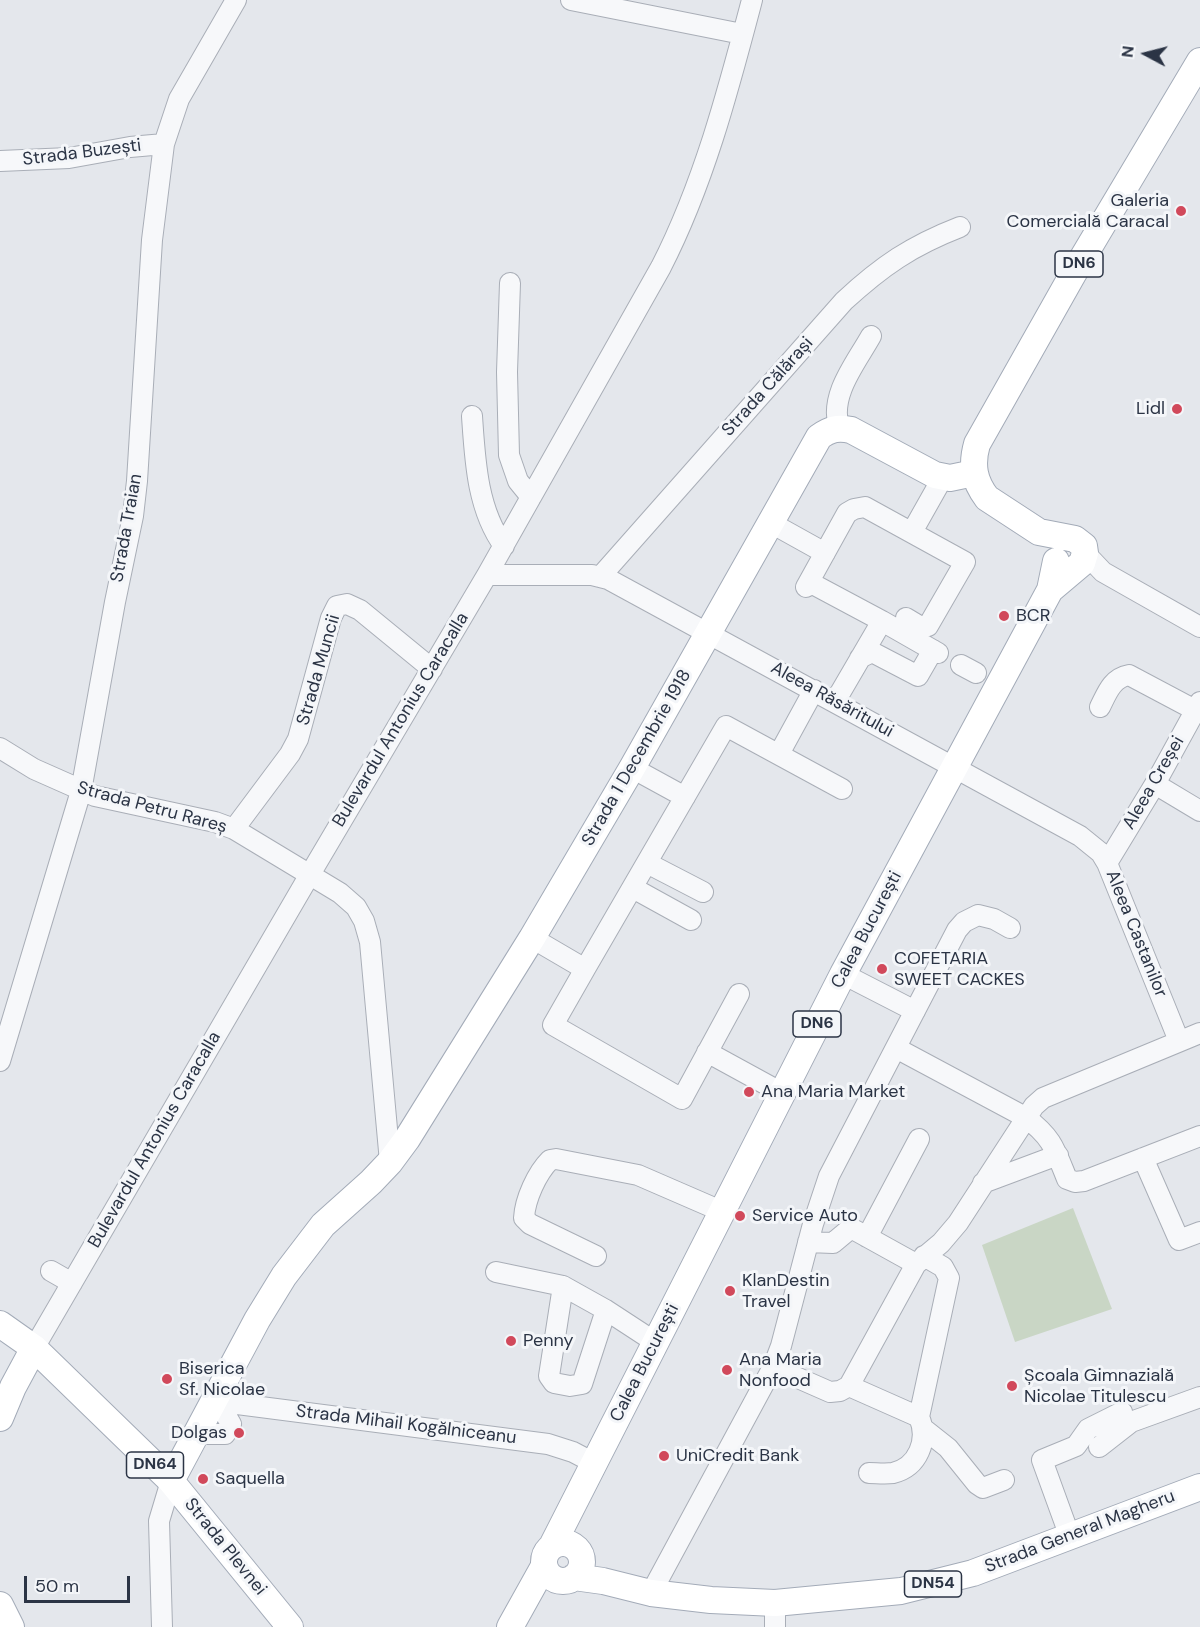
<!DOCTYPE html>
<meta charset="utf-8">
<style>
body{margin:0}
#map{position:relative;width:1200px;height:1627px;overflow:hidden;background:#e4e7ec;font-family:"DM Sans",sans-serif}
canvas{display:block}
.north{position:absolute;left:1116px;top:24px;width:60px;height:60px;-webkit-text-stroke:4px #f4f6f9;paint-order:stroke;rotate:277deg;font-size:16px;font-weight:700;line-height:24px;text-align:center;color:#2b3445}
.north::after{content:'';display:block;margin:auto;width:21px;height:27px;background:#2b3445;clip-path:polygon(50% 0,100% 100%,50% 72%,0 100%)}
.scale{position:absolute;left:24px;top:1576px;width:106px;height:27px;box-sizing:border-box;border:3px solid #2b3445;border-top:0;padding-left:8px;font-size:18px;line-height:21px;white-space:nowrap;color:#2b3445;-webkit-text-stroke:4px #f4f6f9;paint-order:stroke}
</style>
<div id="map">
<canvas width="1200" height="1627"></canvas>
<div class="north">N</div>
<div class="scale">50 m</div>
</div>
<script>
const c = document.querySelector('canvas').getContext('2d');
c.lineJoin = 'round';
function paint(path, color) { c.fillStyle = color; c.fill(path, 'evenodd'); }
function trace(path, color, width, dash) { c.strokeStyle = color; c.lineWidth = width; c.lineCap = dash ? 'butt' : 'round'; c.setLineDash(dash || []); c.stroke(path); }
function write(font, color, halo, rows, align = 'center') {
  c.font = font + ' "DM Sans",sans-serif'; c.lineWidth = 6; c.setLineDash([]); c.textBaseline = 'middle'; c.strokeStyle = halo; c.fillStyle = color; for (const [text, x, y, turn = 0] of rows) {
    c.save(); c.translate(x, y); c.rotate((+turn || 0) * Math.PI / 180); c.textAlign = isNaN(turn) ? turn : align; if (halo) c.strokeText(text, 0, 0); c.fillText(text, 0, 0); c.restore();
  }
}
const green = new Path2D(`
 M1073,1208l39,101 -97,33 -33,-97z`);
const minor = new Path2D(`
 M571,0l171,34
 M0,161l69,-3 61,-11 34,-3
 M510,283l-3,89 2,83 9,26 13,16
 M472,416c3,44 5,93 32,130
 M839,427c-10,-32 17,-64 32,-91
 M771,523l54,30
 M912,532l31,-55
 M1085,553l18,19 97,55
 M487,575h105l16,4 472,257 21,17 6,10 72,178
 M600,577l244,-276c38,-35 67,-55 116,-74
 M809,582l73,39 -42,72
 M806,587l41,-74 7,-4 11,-2 100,55 -37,64 -7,1 -15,-9
 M882,621l56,32
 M860,658l12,-6 46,24 15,-26
 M961,665l15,8
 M1100,707c7,-14 12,-29 29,-32l66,35
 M0,748l34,21 61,27 120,26 19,7 106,64 16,14 8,14 6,21 20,220
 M779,754l35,-64
 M632,768l53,29
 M1155,784l45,27
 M234,829l56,-75 8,-15 33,-121 6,-12 10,-2 13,6 72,59
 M647,863l56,29
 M1107,863l48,-79 45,-82
 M633,888l58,32
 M532,938l53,31 -32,56 129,74 57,-105
 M585,969l141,-243 116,63
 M843,974l72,37
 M896,1048l129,69c27,20 30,32 42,62l8,3 9,-1 116,-45
 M707,1052l75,41
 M0,1061l81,-270 34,-189 18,-86 4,-35 15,-241 12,-96 15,-45 57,-99
 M1143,1158l36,82 21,-8
 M983,1183l75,-28
 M867,1237l52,-98
 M808,1242l25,1 18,-15 65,36
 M596,1256l-66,-32 -6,-6c1,-19 13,-45 26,-58l6,-1 82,16 83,36
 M51,1271l21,12
 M496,1272l67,14 43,24 49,32
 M563,1286l-14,90 5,7 16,3 12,-2 24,-74
 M34,1348l275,-472 178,-301 174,-308c43,-84 67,-176 91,-267
 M773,1367l57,25 10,-1 9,-5 67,-122 25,-21 17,-20 76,-117 9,-8 157,-65
 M849,1386l70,31c10,23 -1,50 -26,56 -8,1 -17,0 -24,0
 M214,1401l334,43 25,8 21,11
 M919,1417l30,-139 -6,-11 -19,-11
 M924,1429l24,19 29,36 6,4 21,-8
 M196,1434h29l6,-10 -7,-12 -10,-11
 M1099,1447l32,-25 69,-25
 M1070,1537l-28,-77 34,-14 12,-17 34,-17
 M651,1593l122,-226 8,-21 32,-122 16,-48 128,-246 7,-8 14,-7 16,4 16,9
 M162,1627l-3,-106 12,-40
 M775,1627v-24`);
const major = new Path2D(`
 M1050,590l32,-27 3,-10 -1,-7 -9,-7 -36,-7 -52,-34c-13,-17 -16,-33 -10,-54l96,-170 127,-213
 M0,1324l34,24 137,133 119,146
 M0,1418l13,-31 21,-39
 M171,1481l86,-161 27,-44 39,-51 48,-43 19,-20 17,-23 125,-201 100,-170 187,-331c11,-8 19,-10 32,-7l84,45 15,3 24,-5
 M544 1562a19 19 0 1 1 38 0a19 19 0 1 1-38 0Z
 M552,1546l291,-572 207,-384 6,-29
 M574,1577l29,4 48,12 60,7 64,3 126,-12 72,-18 227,-86
 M0,1605l11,22
 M510,1627l34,-61`);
const markers = [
 [1181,211,6,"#d1495b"],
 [1177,409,6,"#d1495b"],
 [1004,616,6,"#d1495b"],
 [882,969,6,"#d1495b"],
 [749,1092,6,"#d1495b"],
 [740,1216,6,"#d1495b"],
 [730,1291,6,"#d1495b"],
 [511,1341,6,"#d1495b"],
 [727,1370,6,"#d1495b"],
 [167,1379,6,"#d1495b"],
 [1012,1386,6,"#d1495b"],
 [239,1433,6,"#d1495b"],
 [664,1456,6,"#d1495b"],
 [203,1479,6,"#d1495b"]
];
const shields = [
 [1079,264,48],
 [817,1024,48],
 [155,1465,57],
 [933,1584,57]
];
const shieldNames = [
 ["DN6",1079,264],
 ["DN6",817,1024],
 ["DN64",155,1465],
 ["DN54",933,1584]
];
const streetNames = [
 ["Strada Buzești",82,153,-7],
 ["Strada Călărași",768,387,-48],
 ["Strada Traian",127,528,-80],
 ["Strada Muncii",319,670,-74],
 ["Aleea Răsăritului",832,700,29],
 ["Bulevardul Antonius Caracalla",401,720,-59],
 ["Strada 1 Decembrie 1918",637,758,-60],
 ["Aleea Creșei",1154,783,-60],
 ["Strada Petru Rareș",152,808,15],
 ["Calea București",867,930,-62],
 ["Aleea Castanilor",1136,934,68],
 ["Bulevardul Antonius Caracalla",155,1140,-60],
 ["Calea București",645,1363,-63],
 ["Strada Mihail Kogălniceanu",406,1425,7],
 ["Strada General Magheru",1080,1532,-21],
 ["Strada Plevnei",225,1547,51]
];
const poiNames = [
 ["Galeria",1169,201,"right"],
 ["Comercială Caracal",1169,222,"right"],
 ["Lidl",1165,409,"right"],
 ["BCR",1016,616],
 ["COFETARIA",894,959],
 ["SWEET CACKES",894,980],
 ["Ana Maria Market",761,1092],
 ["Service Auto",752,1216],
 ["KlanDestin",742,1281],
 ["Travel",742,1302],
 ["Penny",523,1341],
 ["Ana Maria",739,1360],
 ["Nonfood",739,1381],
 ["Biserica",179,1369],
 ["Sf. Nicolae",179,1390],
 ["Școala Gimnazială",1024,1376],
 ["Nicolae Titulescu",1024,1397],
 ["Dolgas",227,1433,"right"],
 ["UniCredit Bank",676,1456],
 ["Saquella",215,1479]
];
paint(green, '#c9d6c5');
trace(minor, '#a9aeb7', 22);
trace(major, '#a3abb8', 28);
trace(minor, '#f7f8fa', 20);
trace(major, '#fff', 26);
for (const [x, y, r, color] of markers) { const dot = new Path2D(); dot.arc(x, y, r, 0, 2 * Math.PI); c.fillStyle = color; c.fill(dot); trace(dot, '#f4f6f9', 2); }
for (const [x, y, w] of shields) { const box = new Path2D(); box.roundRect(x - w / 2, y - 13, w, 26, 4.5); c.fillStyle = '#f4f6f9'; c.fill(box); trace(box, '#2b3445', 1.5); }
write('bold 16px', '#2b3445', null, shieldNames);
write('18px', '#2b3445', '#f4f6f9', streetNames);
write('18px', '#2b3445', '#f4f6f9', poiNames, 'left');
</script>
